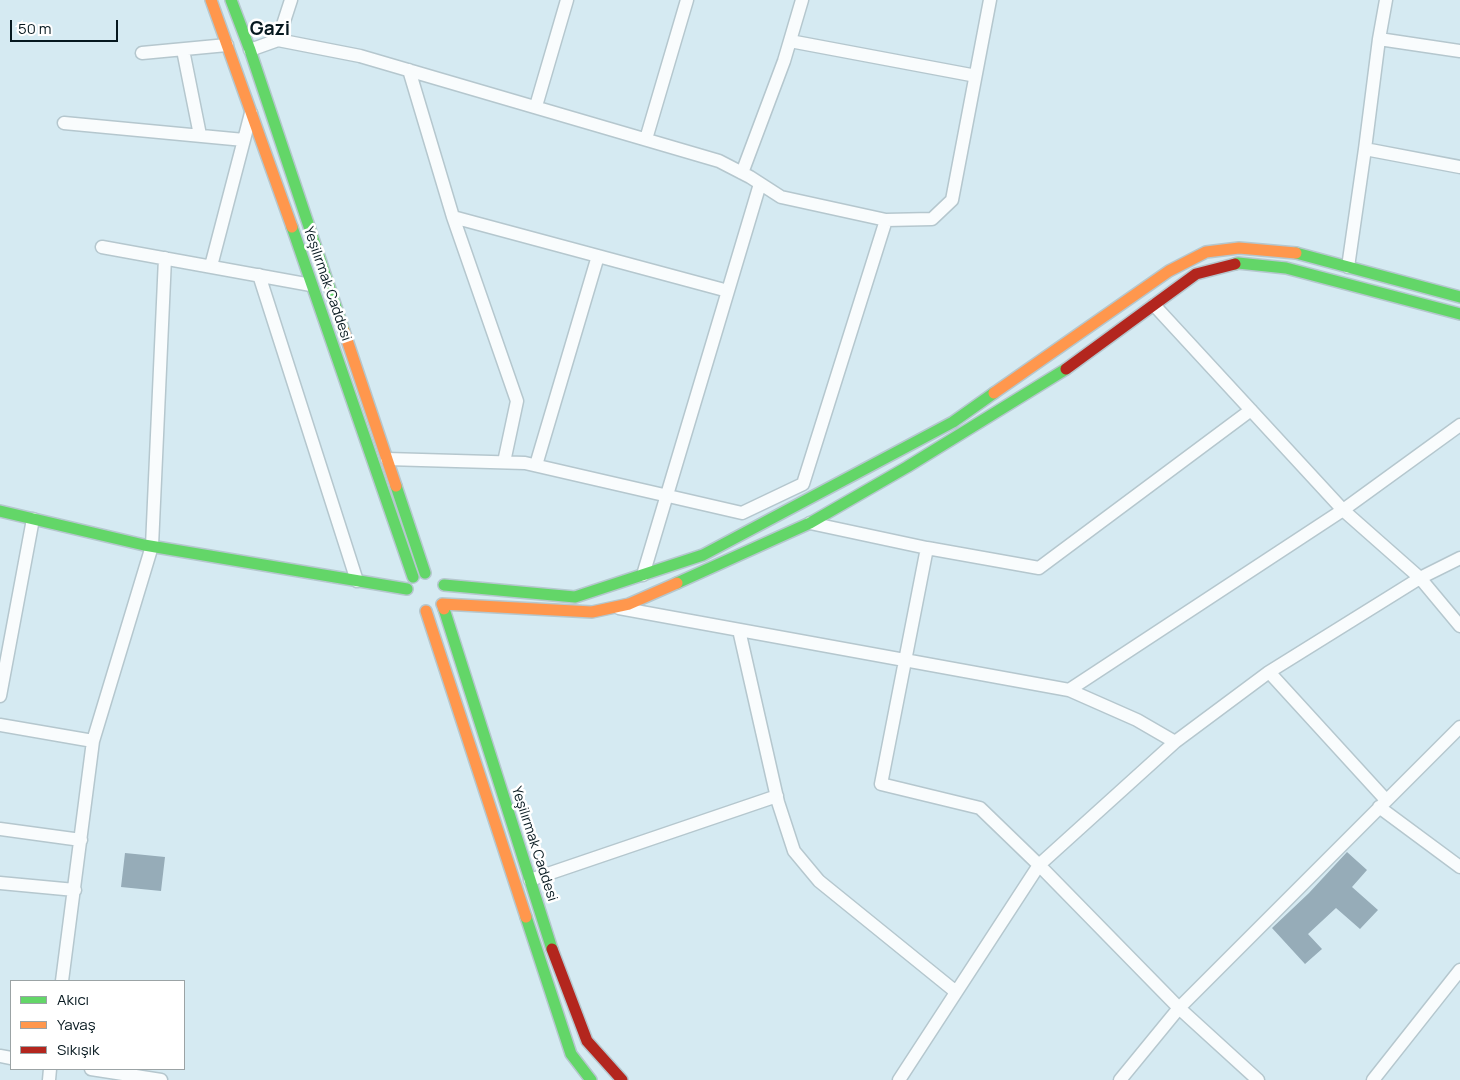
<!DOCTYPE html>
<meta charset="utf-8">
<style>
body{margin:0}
#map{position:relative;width:1460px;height:1080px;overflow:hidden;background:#d5eaf2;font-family:Manrope,sans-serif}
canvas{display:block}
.legend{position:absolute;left:10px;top:980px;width:175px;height:90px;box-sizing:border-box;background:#fff;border:1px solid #9ba3a5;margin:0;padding:6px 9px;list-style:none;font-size:15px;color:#06181f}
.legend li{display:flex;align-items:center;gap:10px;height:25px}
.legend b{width:25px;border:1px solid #9ba3a5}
.scale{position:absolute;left:10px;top:20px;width:108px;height:22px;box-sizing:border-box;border:2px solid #06181f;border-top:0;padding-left:6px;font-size:15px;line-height:18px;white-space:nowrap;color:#06181f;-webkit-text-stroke:4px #fff;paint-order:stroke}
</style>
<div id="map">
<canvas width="1460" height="1080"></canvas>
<ul class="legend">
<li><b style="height:6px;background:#63d668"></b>Akıcı</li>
<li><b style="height:6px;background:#ff974d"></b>Yavaş</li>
<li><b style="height:6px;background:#b3261e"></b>Sıkışık</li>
</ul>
<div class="scale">50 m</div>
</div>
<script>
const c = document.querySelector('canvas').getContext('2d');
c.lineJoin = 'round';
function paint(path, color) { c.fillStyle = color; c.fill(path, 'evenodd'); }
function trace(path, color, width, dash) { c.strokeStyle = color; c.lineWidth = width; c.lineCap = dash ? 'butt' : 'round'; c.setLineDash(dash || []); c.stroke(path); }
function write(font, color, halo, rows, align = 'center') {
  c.font = font + ' Manrope,sans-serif'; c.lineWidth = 5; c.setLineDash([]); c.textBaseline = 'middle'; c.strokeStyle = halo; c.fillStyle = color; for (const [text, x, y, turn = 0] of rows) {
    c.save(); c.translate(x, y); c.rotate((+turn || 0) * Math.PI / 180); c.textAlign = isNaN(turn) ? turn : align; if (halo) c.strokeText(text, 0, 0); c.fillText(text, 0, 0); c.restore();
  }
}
const building = new Path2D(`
 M1347,852l20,18 -15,17 26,23 -18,19 -24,-21 -28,26 14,15 -17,15 -33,-36 37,-35z
 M125,853l40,4 -4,34 -40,-4z`);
const street = new Path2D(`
 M1379,39l81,12
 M278,40l13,-40
 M790,41l181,34
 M183,50l17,85
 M250,50l28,-10 82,16 359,105 31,16 31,20 105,23 46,-1 20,-19 38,-200
 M142,53l85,-8
 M409,70l44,147 64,184 -13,61
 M536,106l31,-106
 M64,123l180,17
 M646,139l41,-139
 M1365,149l95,18
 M742,173l42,-112 18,-61
 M453,217l275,74
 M102,247l209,38
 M211,266l40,-153
 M1348,267l17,-118 14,-110 7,-39
 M259,275l98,306
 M1154,305l189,205 77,68 40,48
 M387,459l138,4 217,50 61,-29 83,-264
 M536,465l62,-209
 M810,523l117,25 112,20 212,-158
 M927,548l-46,236 99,24 59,57 140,143 79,72
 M643,575l117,-391
 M619,608l450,82 274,-180 117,-85
 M739,630l39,172 16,49 25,30 137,111
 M1269,672l117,128
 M1069,690l68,30 38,22
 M0,696l33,-177
 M0,725l93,16
 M1379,807l81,60
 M0,829l81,11
 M530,880l247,-84
 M0,883l75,7
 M62,981l31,-240 59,-195 13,-288
 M0,1056l11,2
 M91,1069l70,11
 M49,1080l1,-11
 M899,1080l140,-215 136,-123 94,-70 151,-94 40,-20
 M1120,1080l59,-72 281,-281
 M1373,1080l87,-110`);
const fast = new Path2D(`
 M231,0l19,50 94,281
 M292,227l121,350
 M1296,253l164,44
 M1235,264l3,-1 48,5 174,46
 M396,486l29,87
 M0,511l144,34 263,44
 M677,583l133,-60 97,-56 159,-98
 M444,585l131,12 128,-42 250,-133 41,-29
 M444,609l108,340
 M526,917l45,137 20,26`);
const slow = new Path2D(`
 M211,0l81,227
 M344,331l52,155
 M994,393l175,-122 37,-19 33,-4 57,5
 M444,609l-2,-5 150,8 37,-8 48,-21
 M426,611l100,306`);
const jam = new Path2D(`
 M1066,369l130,-95 39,-10
 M552,949l35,92 35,39`);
const streetNames = [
 ["Yeşilırmak Caddesi",327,284,71],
 ["Yeşilırmak Caddesi",534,844,72]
];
const districtNames = [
 ["Gazi",270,30]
];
paint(building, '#96acb8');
trace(street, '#b5c7ce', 15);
trace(fast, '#b5c7ce', 14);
trace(slow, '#b5c7ce', 14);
trace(jam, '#b5c7ce', 14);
trace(street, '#f9fcfd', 12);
trace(fast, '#63d668', 11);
trace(slow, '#ff974d', 11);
trace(jam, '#b3261e', 11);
write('14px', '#06181f', '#fff', streetNames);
write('bold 19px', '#06181f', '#fff', districtNames);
</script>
